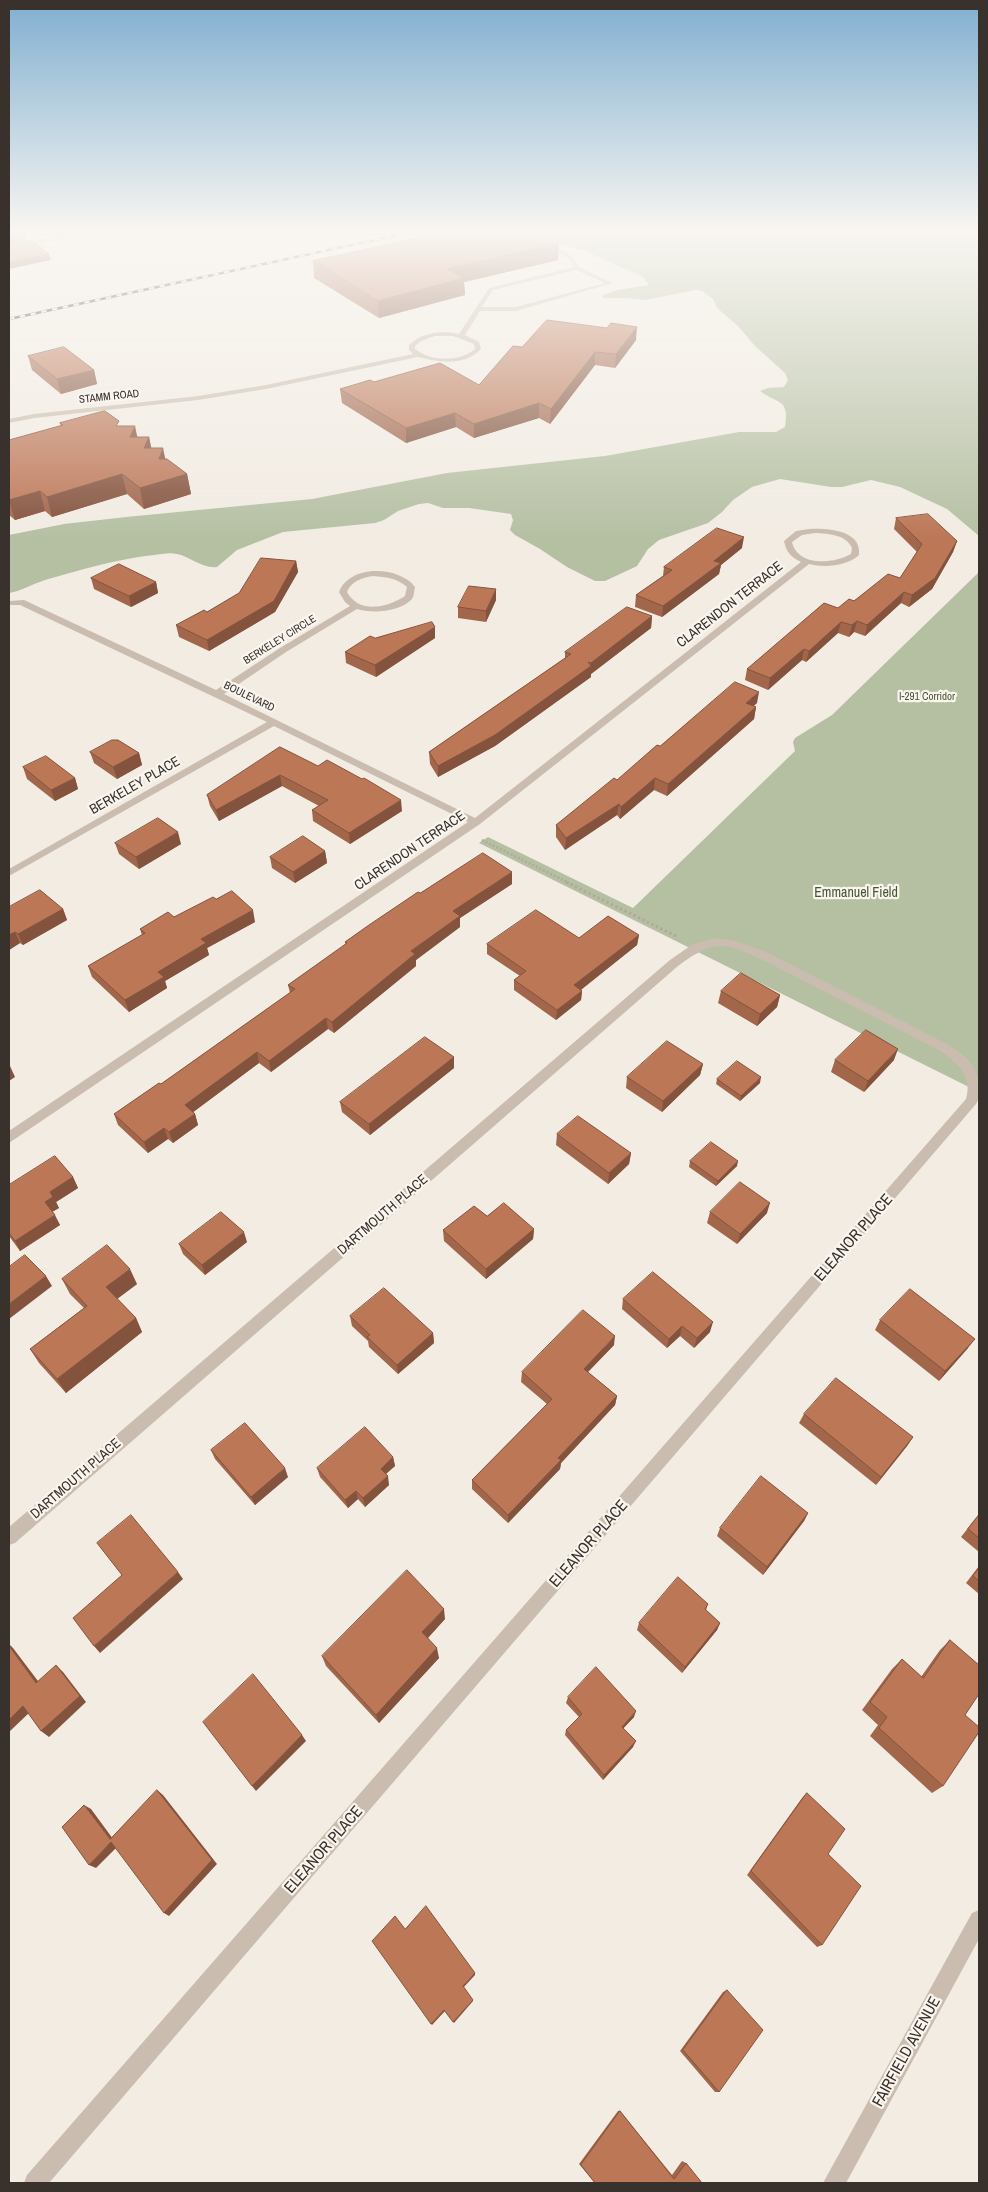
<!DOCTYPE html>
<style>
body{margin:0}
#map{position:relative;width:988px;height:2192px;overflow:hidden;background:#f2ece3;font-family:"Archivo Narrow",sans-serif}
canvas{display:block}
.frame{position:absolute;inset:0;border:10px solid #39312c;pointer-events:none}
</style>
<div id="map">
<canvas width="988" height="2192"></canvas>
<div class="frame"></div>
</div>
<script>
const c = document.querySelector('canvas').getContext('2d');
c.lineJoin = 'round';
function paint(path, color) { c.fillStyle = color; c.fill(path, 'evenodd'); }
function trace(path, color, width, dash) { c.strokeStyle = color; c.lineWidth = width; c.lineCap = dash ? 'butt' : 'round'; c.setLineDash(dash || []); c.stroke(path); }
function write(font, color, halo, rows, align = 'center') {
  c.font = font + ' "Archivo Narrow",sans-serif'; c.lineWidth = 4.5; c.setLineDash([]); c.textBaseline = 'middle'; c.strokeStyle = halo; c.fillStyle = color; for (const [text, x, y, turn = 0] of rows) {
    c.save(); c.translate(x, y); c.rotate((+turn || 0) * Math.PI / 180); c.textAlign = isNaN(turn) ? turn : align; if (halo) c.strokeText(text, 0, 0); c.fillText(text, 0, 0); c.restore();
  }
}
const green = new Path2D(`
 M515,232h464v304l-32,-27 -47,-22 -29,-7 -29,7h-11l-51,-8 -28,8 -19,13 -11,12 -14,11 -49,17 -11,9 -11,17 -32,15h-10l-28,-14 -27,-18 -25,-14 -5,-5 3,-10 -2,-6 -42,-6h-26l-15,-5 -9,1 -21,7 -14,9 -9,3 -92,9 -46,18 -20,17c-14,2 -26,-10 -40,-13 -7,-2 -16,0 -23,1 -37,4 -74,15 -109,25 -13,4 -23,11 -36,13v-58l55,-11 62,-7 186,-18 135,-26 158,-17 134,-24h37l9,-5c5,-29 -8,-23 -25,-36l8,-3 16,-1 4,-7 -3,-7 -30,-27 -17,-20 -21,-18 -4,-9 -11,-8 -6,-1 -51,10 -17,-2h-24l-3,-2 16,-6 32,-5 -6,-8 -58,-26z
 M979,572v520l-500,-249 9,-6 145,71 162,-157 -2,-9 2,-4 37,-23z`);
const pathFar1 = new Path2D(`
 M482,840l87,43`);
const path = new Path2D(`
 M566,882l112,55`);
const minor = new Path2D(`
 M81,232h12l-84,18v-4z
 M542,248h13l11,4 7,6 6,9 34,16 -97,28h-36l-15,24 14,7 2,7c-16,17 -42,14 -63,8l-152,32 -68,11 -164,18 -25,5v-4l25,-5 164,-18 68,-11 147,-31 -4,-4v-5c13,-13 33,-15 50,-11l30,-46 85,-21c-7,-14 -18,-15 -32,-17zM576,270l29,13 -89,24h-34l11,-17zM435,336h18l21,8 1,5c-15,13 -44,13 -60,0v-3l6,-5z
 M809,529c18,-1 53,1 50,26 -12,11 -34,13 -50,9l-329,260 -471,319v-12l459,-309 -194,-96 -265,150v-7l258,-147 -247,-117h-11v-4l15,-1 192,90 64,-42 70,-42 -5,-4 -6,-10c11,-28 60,-26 76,-5 -1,4 -1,9 -3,12 -12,13 -40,15 -55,10l-71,43 -62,42 251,124 326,-256c-10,-5 -15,-10 -17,-21l12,-10zM815,533c13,1 31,1 37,15l-1,6c-18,10 -53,13 -59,-12l10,-7zM373,576c13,1 24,2 34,11l-2,9c-18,12 -46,18 -58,-4 4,-11 15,-14 26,-16z
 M716,938l20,3 32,12 179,91c19,12 32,21 32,45 0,6 0,10 -3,15l-927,1079h-25l3,-8 939,-1076c7,-24 -9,-36 -27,-49l-170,-87c-42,-20 -52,-26 -91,3l-663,577 -6,2v-18l661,-567 23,-16z
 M979,1910v29l-133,244h-23l149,-270z`);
const rail = new Path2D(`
 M9,319l403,-87`);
const wall = new Path2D(`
 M558,260l-94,22 1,13 -86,23 -65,-40 -1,-17z
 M636,340l-21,28 -20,-3 -45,59 -11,-6 -65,20 -18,-11 -50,16 -64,-40 -2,-14 139,-4 43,-38z
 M28,356l66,14 3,14 -36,10 -29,-24z
 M60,423l60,3 17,11h12l2,11 15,11 21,15 4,20 -47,15 -17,-15 -75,23 -7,-6 -30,9 -6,-5v-75l52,-14z
 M896,518l61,23 -4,11 -21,37 -23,18 -8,-4 -36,33 -11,-4 -5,5 -11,-4 -32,29 -4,-2 -34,30 -23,-10 2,-11 91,-61 62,-30 17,-26 -23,-23z
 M742,548l-21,17 -2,9 -57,43 -27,-10 1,-12 27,-19 1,-9z
 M296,561l2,11 -23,40 -66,39 -30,-14 -3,-12 31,-13z
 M91,578l65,4 2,11 -27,14 -37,-18z
 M496,600l-10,22 -28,-4v-11z
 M652,616l-1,12 -60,46v3l-96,69 -57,31 -8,-13 -1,-12 136,-94v-6z
 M375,638h60l-59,39 -30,-14 -1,-11z
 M757,703l-4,3 3,1 -2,12 -87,77 -13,-6 -34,29 -3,-4 -52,35 -9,-13v-12l61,-45 43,-34z
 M280,747l122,64 -52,33 -37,-23 -1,-11 7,-4 -37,-20 -63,35 -9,-15 -3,-11z
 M90,752l49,1 3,12 -25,14 -23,-16z
 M23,767l52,11 3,11 -23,12 -28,-22z
 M115,843l66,1 -42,25 -20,-15z
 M325,851l2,12 -32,20 -23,-15 -2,-11z
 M512,884l-52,34v9l-44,33v6l-82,67 -6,-4 -57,43 -12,-9 -66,49 2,2 3,11 -25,18 -5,-4 -20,14 -30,-28 -4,-11 47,-30 129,-91 -2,-8 58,-40 -1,-3 75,-49z
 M216,899l39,23 -48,26 2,7 -44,26 2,7 -38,24 -37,-35 -4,-11 54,-31 -2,-6 34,-12z
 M9,907l54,2 4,11 -44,25 -3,-2 -11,7z
 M639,935l-2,10 -56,45 1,1 -1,9 -25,20 -42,-30v-10l6,-4 -33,-22v-10z
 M721,991l59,4 -3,12 -20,19 -39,-23z
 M454,1057v11l-84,67 -28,-23 -2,-10z
 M835,1060h59l-30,32 -33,-20z
 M703,1064l-3,11 -38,37 -36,-24 1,-11z
 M717,1079l43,4 -20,18 -24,-17z
 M557,1134l74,19 -2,11 -21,20 -52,-39z
 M690,1161l47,5 -21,20 -27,-19z
 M73,1177l5,11 -22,14 3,6 -7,4 8,13 -40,26 -11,-15v-51z
 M710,1212l57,1 -30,31 -30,-21z
 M487,1216l47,13 -1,10 -47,40 -42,-38 -1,-11z
 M247,1242l-42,33 -22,-21 -4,-10z
 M62,1279l75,5 -20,15 19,19 6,14 -76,61 -27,-30 -9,-14 54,-41 -14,-14z
 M623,1299l87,33 -16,16 -14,-12 -13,12 -45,-39z
 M350,1316l83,17 1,10 -36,31 -29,-27 -1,-6 -16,-15z
 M880,1320l88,28 -29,33 -64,-51z
 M614,1345l-26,27 29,24 -2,9 -54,58 -1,6 -52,54 -36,-34v-9l75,-76 -26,-22 1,-10z
 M804,1414l109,23 -6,9 -31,39 -77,-62z
 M211,1450l77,27 -33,28 -40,-46z
 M393,1457l2,9 -9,8 3,11 -24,22 -7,-8 -10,9 -28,-31 -3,-9z
 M808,1513l-4,8 -41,54 -46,-39 3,-8z
 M979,1514v38l-18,-15z
 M979,1566v28l-13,-11z
 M708,1604l-2,6 14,13 -3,7 -35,43 -45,-43 2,-7z
 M445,1619l-17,19 11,20 -60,65 -53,-57 -4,-10z
 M950,1640l15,75 -22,71 -11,7 -62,-57 8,-11 -16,-15 30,-41 10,-10 19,18 19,-27z
 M568,1697l66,20 -11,11 10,19 -30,33 -38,-45 1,-5 13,-13 -13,-14z
 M807,1793l21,61 -6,91 -5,2 -70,-72 55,-77z
 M727,1990l-8,102h-4l-35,-41 43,-59z
 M618,2111h2l52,64 10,-14 4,2 16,20h-107l-16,-19z`);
const shadedWall = new Path2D(`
 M25,234l1,7 -17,3v-7z
 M559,243l-1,17 -94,22 1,13 -86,23 -1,-17 69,-32z
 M49,254l2,6 -42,9v-7z
 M637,327l-1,13 -21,28 1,-14z
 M595,352v13l-45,59 1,-15z
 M94,370l3,14 -36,10 -4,-15z
 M539,403v15l-65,20v-14z
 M455,413l1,14 -50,16v-15z
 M135,426l4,19 -9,-8z
 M149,437l4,19 -9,-8z
 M163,448l4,19 -8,-8z
 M122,474l5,20 -75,23 -5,-20z
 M187,474l4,20 -47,15 -4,-21z
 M40,491l5,20 -30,9 -6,-20z
 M744,537l-2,11 -21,17 -2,9 -57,43 1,-11 51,-45z
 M957,541l-4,11 -21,37 -23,18 3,-12z
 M296,561l2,11 -23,40 -66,39 -2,-11z
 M156,582l2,11 -27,14 -2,-11z
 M496,589v11l-10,22v-11z
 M904,592l-3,11 -36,33 2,-11z
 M652,616l-1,12 -60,46v3l-96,69 -57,31v-11l153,-100v-3z
 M857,621l-3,11 -5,5 3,-12z
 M841,622l-3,11 -32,29 3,-11z
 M435,627v11l-59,39 -1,-12z
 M804,649l-2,11 -34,30 2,-12z
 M759,692l-2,11 -13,12 2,-12z
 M756,707l-2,12 -87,77 1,-12z
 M139,753l3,12 -25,14 -4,-12z
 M280,775l2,11 -63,35 -3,-11z
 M75,778l3,11 -23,12 -4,-11z
 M655,778l-1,12 -34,29 1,-12z
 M401,800l1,11 -52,33 -1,-11z
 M619,804l-2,11 -52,35 1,-12z
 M178,832l3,12 -42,25 -3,-12z
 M325,851l2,12 -32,20 -2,-11z
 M512,872v12l-52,34v9l-44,33v6l-82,67 -2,-11 79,-71 42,-40z
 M63,909l4,11 -44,25 -5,-11z
 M253,910l2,12 -48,26 2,7 -44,26 2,7 -38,24 -4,-12 33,-28 43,-33z
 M15,932l5,11 -11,7v-15z
 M639,935l-2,10 -63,50v-10z
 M582,991l-1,9 -25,20 1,-10z
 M780,995l-3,12 -20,19 3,-12z
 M326,1018l2,11 -57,43 -2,-11z
 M898,1049l-4,11 -30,32 4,-11z
 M257,1052l2,11 -71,53 -3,-11z
 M454,1057v11l-84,67 -1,-11z
 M703,1064l-3,11 -38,37 1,-11z
 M9,1066h1l5,11 -6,4z
 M761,1077l-1,6 -20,18 1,-5z
 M195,1114l3,11 -25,18 -4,-11z
 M164,1128l4,11 -20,14 -4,-11z
 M631,1153l-2,11 -21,20 1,-11z
 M738,1161l-1,5 -21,20 2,-5z
 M73,1177l5,11 -22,14 3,6 -9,5 -5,-11 5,-10z
 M770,1203l-3,10 -30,31 3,-10z
 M55,1215l5,10 -40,26 -5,-10z
 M534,1229l-1,10 -47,40v-10z
 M244,1232l3,10 -42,33 -3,-10z
 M130,1269l7,15 -24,18 -7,-15z
 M46,1276l6,10 -43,33v-15z
 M136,1318l6,14 -76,61 -9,-14z
 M713,1322l-3,10 -16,16 3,-10z
 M682,1326l-2,10 -13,12 2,-9z
 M433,1333l1,10 -36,31 -1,-9z
 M615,1336l-1,9 -32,33 2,-9z
 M975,1339l-7,9 -29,33 6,-10z
 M617,1396l-2,9 -54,58 -1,6 -52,54v-8l50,-57z
 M913,1437l-6,9 -31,39 5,-8z
 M393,1457l2,9 -13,11 -1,-8z
 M285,1468l3,9 -33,28 -4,-8z
 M388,1476l1,9 -24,22 -2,-9z
 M356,1491l2,8 -10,9 -3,-8z
 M808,1513l-4,8 -41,54 4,-8z
 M178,1572l5,7 -83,74 -6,-7z
 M444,1609l1,10 -21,23 -2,-10z
 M720,1623l-3,7 -35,43 3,-6z
 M9,1644l4,4 31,41 -8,-6 -27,-37z
 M437,1648l2,10 -60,65 -3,-8z
 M56,1665l7,7 23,30 -37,35 -8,-6z
 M23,1706l7,6 -21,20v-12z
 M636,1711l-2,6 -14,15 2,-5z
 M302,1735l4,6 -50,50 -4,-5z
 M636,1741l-3,6 -30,33 1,-5z
 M157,1790l6,5 54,69 -48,52 -5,-3z
 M84,1805l7,4 25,34 -6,-4z
 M111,1842l7,4 -22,22 -7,-3z
 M475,1973v2l-12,13v-2z
 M473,2000v1l-19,22 -1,-1z
 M444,2010l1,1 -13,14 -1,-1z`);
const building = new Path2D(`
 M9,232h13l3,2 -16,3z
 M445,232h91l23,11 -112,26 17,9 -86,23 -65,-40z
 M32,240l17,14 -40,8v-18z
 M547,320l60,8 4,-5 26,4 -21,27 -21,-2 -44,57 -12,-6 -65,21 -19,-11 -49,15 -66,-39 30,-9 4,2 66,-19 39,22 34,-39 9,1z
 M64,347l30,23 -37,9 -29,-23z
 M105,411l14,10 -3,5h19l-5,11h19l-5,11h19l-4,11h8l20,15 -47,14 -18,-14 -75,23 -7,-6 -31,9v-60l54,-15 -3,-2z
 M928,514l29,27 -22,37 -23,17 -8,-3 -37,33 -10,-4 -5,4 -11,-3 -32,29 -5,-2 -34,29 -23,-9 77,-66 14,5 11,-9 5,2 34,-27 12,4 22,-34 -26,-26z
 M717,528l27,9 -30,24 7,2 -58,43 -27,-11 36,-25 -8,-3z
 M261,558l35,3 -22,40 -67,39 -31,-15 28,-15 3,2 32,-19z
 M119,564l37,18 -27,14 -38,-18z
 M469,586l27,3 -10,22 -28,-4z
 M627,607l25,9 -61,47 -3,-1 3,4 -96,69 -57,31 -9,-14 142,-98 -6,-2z
 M432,622l3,5 -60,38 -30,-13 25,-16 5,2z
 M735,682l24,10 -13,11 10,4 -88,77 -13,-6 -34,29 -2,-3 -53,34 -10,-13 58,-47 3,2 40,-35 3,1z
 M112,740h6l21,13 -26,14 -23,-15z
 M280,747l38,19 9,-6 35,19 2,-1 37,22 -52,33 -37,-23 16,-10 -48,-25 -64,35 -9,-15z
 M46,756l29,22 -24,12 -28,-23z
 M158,818l20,14 -42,25 -21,-14z
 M303,836l22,15 -32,21 -23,-15z
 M483,853l29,19 -59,39 7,5 -49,35 4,3 -83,68 -6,-4 -57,43 -12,-9 -72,53 10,9 -26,18 -5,-4 -20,14 -30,-28 45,-31 2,1 134,-95 -7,-4 59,-42 -2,-1 24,-17 49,-33 2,1z
 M40,890l23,19 -45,25 -3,-2 -6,3v-28z
 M232,891l21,19 -52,29 5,4 -48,29 6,5 -39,23 -37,-34 57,-33 -5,-4 28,-17 6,5 39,-20 3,2z
 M536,910l43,28 29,-22 31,19 -65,50 8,6 -25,19 -43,-30 12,-9 -39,-27z
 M741,973l39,22 -20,19 -39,-23z
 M866,1030l32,19 -30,32 -33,-21z
 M425,1037l29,20 -85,67 -29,-22z
 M667,1041l36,23 -40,37 -36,-24z
 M737,1061l24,16 -20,19 -24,-17z
 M578,1116l53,37 -22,20 -52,-39z
 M711,1142l27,19 -20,20 -28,-20z
 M55,1156l18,21 -23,15 3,5 -8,5 10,13 -40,26 -6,-8v-48z
 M740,1182l30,21 -30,31 -30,-22z
 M504,1203l30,26 -48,40 -43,-39 31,-24 13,10z
 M221,1212l23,20 -42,33 -23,-21z
 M107,1245l23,24 -24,18 30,31 -79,61 -27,-30 57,-43 -25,-27z
 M25,1255l21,21 -37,28v-37z
 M653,1272l60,50 -16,16 -15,-12 -13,13 -46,-40z
 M384,1288l49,45 -36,32 -30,-28 3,-2 -20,-19z
 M910,1289l65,50 -30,32 -65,-51z
 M583,1310l32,26 -31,33 33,27 -59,62 3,2 -53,55 -36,-35 80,-81 -30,-27z
 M836,1378l77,59 -32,40 -77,-63z
 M245,1423l40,45 -34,29 -40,-47z
 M365,1427l28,30 -12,12 7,7 -25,22 -7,-7 -11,9 -28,-32z
 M761,1476l47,37 -41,54 -47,-39z
 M131,1515l47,57 -84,74 -21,-28 49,-43 -25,-32z
 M979,1515v23l-11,-9z
 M979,1568v13l-6,-5z
 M407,1570l37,39 -22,23 15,16 -61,67 -54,-59z
 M678,1577l30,27 -3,5 15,14 -35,44 -46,-44z
 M950,1640l29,25v29l-14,21 14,12v5l-36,54 -64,-58 8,-11 -17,-15 32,-43 21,19z
 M9,1646l27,37 20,-18 24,31 -39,35 -18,-25 -14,14z
 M596,1667l40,44 -14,16 14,14 -32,34 -38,-45 16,-16 -14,-17z
 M253,1674l49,61 -50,51 -49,-64z
 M157,1790l55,70 -48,53 -53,-71 -22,23 -27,-38 22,-22 26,34z
 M807,1793l38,36 -17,25 33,32 -39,59 -71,-74z
 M426,1906l49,67 -12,13 10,14 -20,22 -9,-12 -13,14 -59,-83 23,-25 10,13z
 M727,1990l36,40 -44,62 -36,-42z
 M620,2111l54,68 12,-16 16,20h-107l-14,-18z`);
const farStreetnames = [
 ["STAMM ROAD",109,397,-6],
 ["BERKELEY CIRCLE",280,640,-32],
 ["BOULEVARD",249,697,26]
];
const farParknames = [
 ["I-291 Corridor",927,697]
];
const streetNames = [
 ["CLARENDON TERRACE",730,605,-38],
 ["BERKELEY PLACE",135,786,-30],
 ["CLARENDON TERRACE",410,851,-34],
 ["DARTMOUTH PLACE",383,1215,-41],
 ["DARTMOUTH PLACE",76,1479,-41]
];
const parkNames = [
 ["Emmanuel Field",856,893]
];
const nearStreetnames = [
 ["ELEANOR PLACE",854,1238,-49],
 ["ELEANOR PLACE",589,1544,-49],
 ["ELEANOR PLACE",324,1850,-49],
 ["FAIRFIELD AVENUE",907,2052,-61]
];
paint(green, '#b5c0a3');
trace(pathFar1, '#b5a799', 2.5, [2, 2]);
trace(path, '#b5a799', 3, [2.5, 2.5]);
paint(minor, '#cabdaf');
trace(rail, '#39312c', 2.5);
trace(rail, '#faf6ef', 2, [5.5]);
paint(wall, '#a2664b');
paint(shadedWall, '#84533d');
paint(building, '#bc7757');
trace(building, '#84533d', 1);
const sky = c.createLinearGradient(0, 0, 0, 539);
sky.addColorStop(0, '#80afd0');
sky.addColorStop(0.43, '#f9f6f2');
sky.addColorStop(1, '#f9f6f200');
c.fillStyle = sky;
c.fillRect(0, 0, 988, 539);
write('11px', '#39312c', '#faf6ef', farStreetnames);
write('11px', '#465632', '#faf6ef', farParknames);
write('14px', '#39312c', '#faf6ef', streetNames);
write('14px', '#465632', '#faf6ef', parkNames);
write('16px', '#39312c', '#faf6ef', nearStreetnames);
</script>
